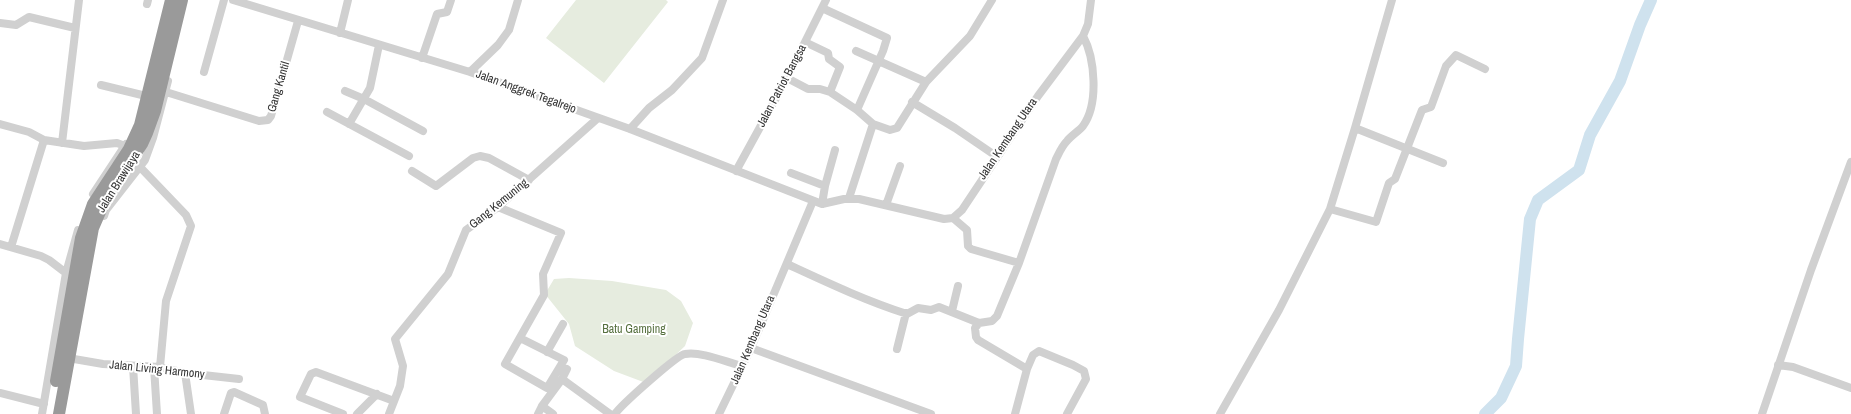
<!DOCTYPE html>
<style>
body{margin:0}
canvas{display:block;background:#fff}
</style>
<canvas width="1851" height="414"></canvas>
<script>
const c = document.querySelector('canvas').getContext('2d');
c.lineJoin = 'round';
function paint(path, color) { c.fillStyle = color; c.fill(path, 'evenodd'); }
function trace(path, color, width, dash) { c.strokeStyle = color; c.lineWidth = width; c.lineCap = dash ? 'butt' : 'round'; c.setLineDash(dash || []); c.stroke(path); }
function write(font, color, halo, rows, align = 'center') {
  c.font = font + ' "Archivo Narrow",sans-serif'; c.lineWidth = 4; c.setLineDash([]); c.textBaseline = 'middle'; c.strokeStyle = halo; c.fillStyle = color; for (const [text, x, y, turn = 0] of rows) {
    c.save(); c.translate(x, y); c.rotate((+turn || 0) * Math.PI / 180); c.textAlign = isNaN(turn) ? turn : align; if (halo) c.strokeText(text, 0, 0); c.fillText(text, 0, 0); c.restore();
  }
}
const green = new Path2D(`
 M576,0h90l2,2 -64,81 -58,-45z
 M569,278l43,3 54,9 15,11 12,22 -8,23 -39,37 -32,-12 -39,-25 -6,-22 -24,-30 9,-15z`);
const river = new Path2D(`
 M1485,414l16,-16 15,-32 2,-27 12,-120 8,-19 41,-30 11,-35 30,-54 20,-56 11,-25`);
const minor = new Path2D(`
 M233,0l237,72 160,57 192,75 22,-5h15l85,20 9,-1 9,-8 76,-114 45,-60 5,-12 3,-24
 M147,4l1,-4
 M822,8l65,30 -4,13 -26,59
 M0,23l16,2 13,-8 46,11
 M340,33l8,-33
 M805,42l23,11 1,6 11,8 -10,25
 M856,51l70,31
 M422,58l15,-44 10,-2 4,-12
 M204,72l20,-72
 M470,72l28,-27 11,-15 9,-30
 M787,78l21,11h12l10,3 27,18 16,14
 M101,85l41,10
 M345,91l19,8 59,32
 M166,92l93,29 9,-1 3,-4 27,-95
 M912,102l43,26 41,28
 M327,112l82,44
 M0,124l29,8 15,8
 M349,124l21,-36 9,-43
 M1355,128l88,35
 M630,129l19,-21 23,-18 30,-32 21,-58
 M62,143l17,-143
 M140,167l46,48 5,11 -25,75 -6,66
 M412,171l24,15 37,-28 7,-2 9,2 40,22
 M736,171l51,-93 39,-78
 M791,173l34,13
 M93,194l33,-50
 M849,198l24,-74 17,6 7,-2 29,-46 44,-46 22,-36
 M822,204l3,-18 10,-36
 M886,205l14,-39
 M498,207l63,26 -18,41 1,21 -39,69 42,24 17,-28 -44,-22
 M1330,209l46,13 13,-39 6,-4 27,-69 9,-3 15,-41 10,-11 29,14
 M104,216l2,-6 39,-50 8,-22 15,-57
 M953,218l14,12 1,16 3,3 48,14
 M0,244l41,12 8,4 17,13
 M11,247l33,-107 40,6 33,-3 8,3
 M787,264c39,18 79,37 120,50l11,-6 13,2 8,-3 40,16
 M952,311l6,-25
 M751,348l180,66
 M897,349l9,-36
 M547,352l16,-28
 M74,359l29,5 57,3 25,6 54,6
 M1778,365l15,2 58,21
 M133,366l3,48
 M154,367l3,47
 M1027,369l6,-14 6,-4 34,14 11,6 2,8 -19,35
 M185,373l6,41
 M562,379l48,35
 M0,393l44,11
 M542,406l20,-27 5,-10
 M42,414l24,-141 12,-43
 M224,414l7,-21 3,-1 29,13 2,9
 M343,414l-43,-17 11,-23 5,-2 78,29
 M357,414l20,-20
 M389,414l11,-28 3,-20 -8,-27 53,-65 18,-44 32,-23 100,-89
 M538,414l4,-8 11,8
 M615,414c6,-9 62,-59 70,-60 16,-3 41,8 57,12
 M719,414l32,-66 62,-147
 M1015,414l12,-45 -49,-29 -2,-3 -1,-9 4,-5 13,-2 5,-5 22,-53 37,-104c3,-6 6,-13 11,-18 5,-6 12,-10 16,-15 16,-22 12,-68 0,-90
 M1220,414l59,-104 51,-101 25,-81 37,-128
 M1762,414l49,-144 40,-108`);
const highway = new Path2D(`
 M56,381l25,-143 12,-34 36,-55 11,-24 31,-125
 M59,414l34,-186 13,-30 36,-54 5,-11 8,-22 27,-111`);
const streetNames = [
 ["Jalan Patriot Bangsa",782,86,-62],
 ["Gang Kantil",279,87,-74],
 ["Jalan Anggrek Tegalrejo",526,92,20],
 ["Jalan Kembang Utara",1008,139,-56],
 ["Jalan Brawijaya",119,182,-58],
 ["Gang Kemuning",499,204,-39],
 ["Jalan Kembang Utara",753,340,-67],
 ["Jalan Living Harmony",157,370,6]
];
const parkNames = [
 ["Batu Gamping",634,330]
];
paint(green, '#e6ecdf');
trace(river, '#cfe2ee', 12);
trace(minor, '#d0d0d0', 8);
trace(highway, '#9a9a9a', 12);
write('12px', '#333', '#fff', streetNames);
write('12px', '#56703f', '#fff', parkNames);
</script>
